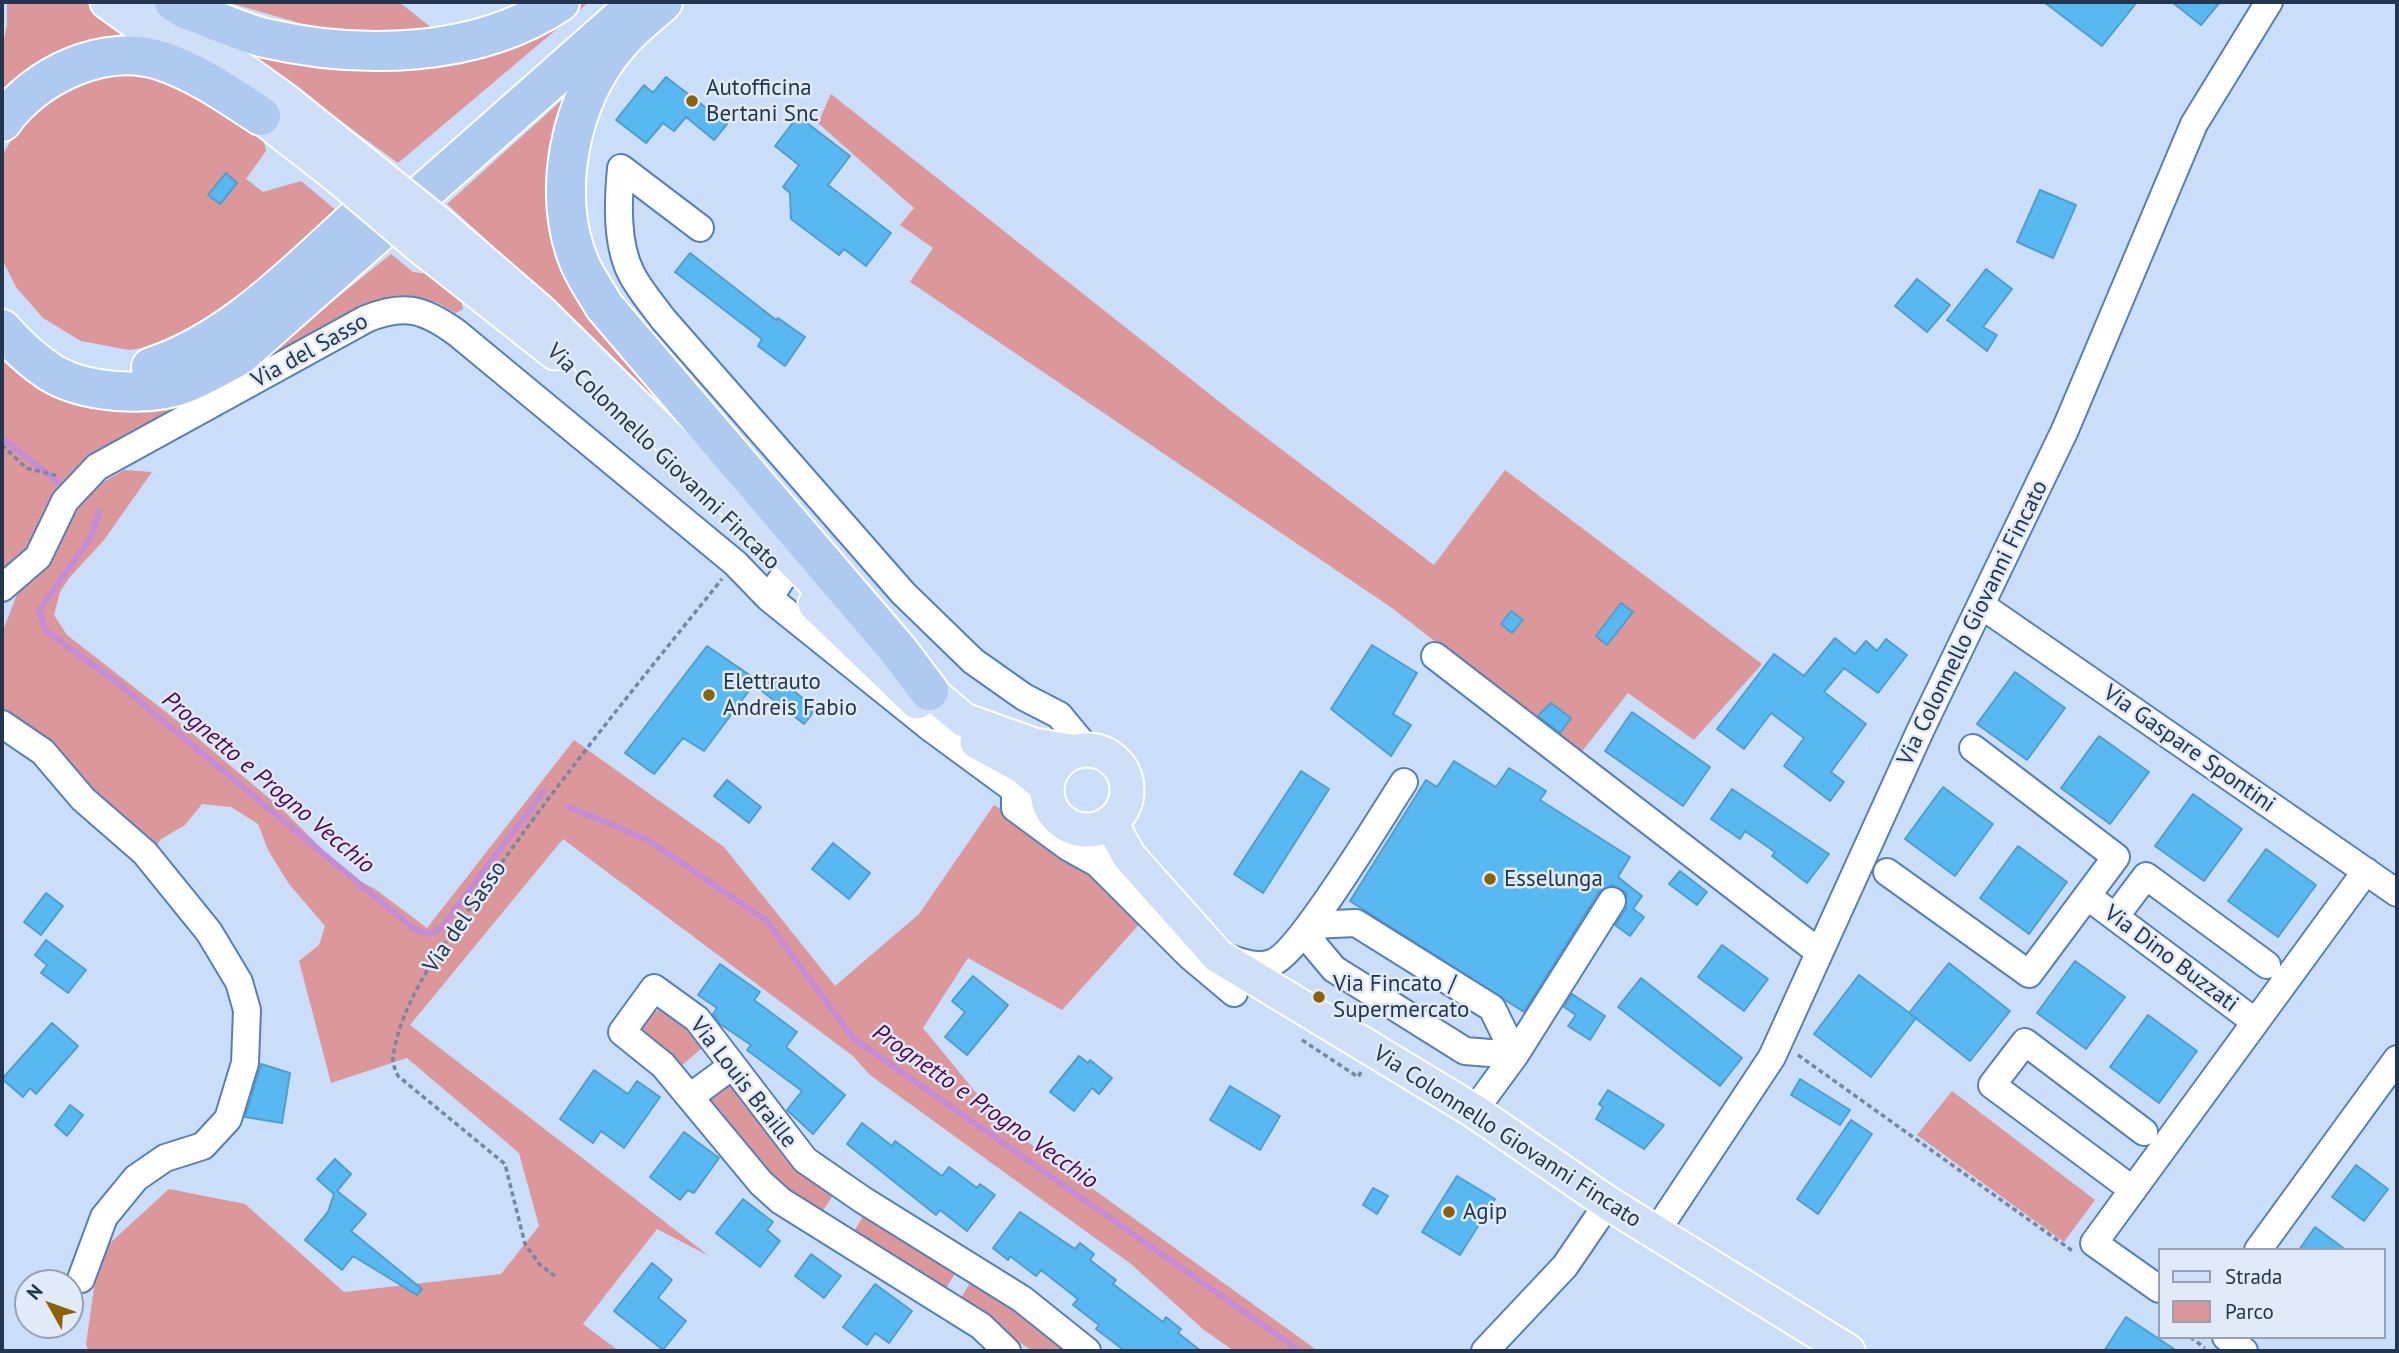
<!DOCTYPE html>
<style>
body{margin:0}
#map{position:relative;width:2399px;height:1353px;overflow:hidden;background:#cbdef9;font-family:"PT Sans",sans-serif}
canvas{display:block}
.frame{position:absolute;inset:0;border:4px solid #23354f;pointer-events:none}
.legend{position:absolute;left:2158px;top:1248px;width:228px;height:91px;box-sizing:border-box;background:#e1eaf8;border:2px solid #95a2b4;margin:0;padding:9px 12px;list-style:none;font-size:21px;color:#23354f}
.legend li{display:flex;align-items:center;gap:14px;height:35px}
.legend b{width:35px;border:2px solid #95a2b4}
.north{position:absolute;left:14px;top:1269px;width:70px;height:70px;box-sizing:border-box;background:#e1eaf8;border:2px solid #95a2b4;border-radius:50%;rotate:310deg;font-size:19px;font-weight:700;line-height:28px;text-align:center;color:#23354f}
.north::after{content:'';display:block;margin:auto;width:24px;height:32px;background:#8d6207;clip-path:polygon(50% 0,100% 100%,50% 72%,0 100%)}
</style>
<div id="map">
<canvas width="2399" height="1353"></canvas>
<div class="frame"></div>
<ul class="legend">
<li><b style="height:9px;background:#cfdff7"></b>Strada</li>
<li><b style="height:19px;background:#db9799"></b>Parco</li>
</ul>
<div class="north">N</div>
</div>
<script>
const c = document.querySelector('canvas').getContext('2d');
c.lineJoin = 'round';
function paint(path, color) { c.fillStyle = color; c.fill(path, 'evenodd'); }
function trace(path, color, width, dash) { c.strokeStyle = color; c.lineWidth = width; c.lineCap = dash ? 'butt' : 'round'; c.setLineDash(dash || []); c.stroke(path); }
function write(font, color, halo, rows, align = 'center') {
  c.font = font + ' "PT Sans",sans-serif'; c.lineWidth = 5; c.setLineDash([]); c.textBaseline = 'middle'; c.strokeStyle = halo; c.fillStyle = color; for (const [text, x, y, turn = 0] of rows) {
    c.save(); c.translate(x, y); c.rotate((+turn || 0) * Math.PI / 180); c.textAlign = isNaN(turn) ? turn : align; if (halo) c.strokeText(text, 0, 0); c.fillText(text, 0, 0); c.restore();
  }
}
const green = new Path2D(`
 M7,2h87l58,38 -150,65v-57l5,-23z
 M227,2h172l38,30 -110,-1z
 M580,2h9l-191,161 -175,-128 51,15 265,-22z
 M139,68l42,12 82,56 3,15 -20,28 17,13 38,-11 42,35 -68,60 -108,68 -38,6 -48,-9 -38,-23 -27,-31 -14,-28 1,-105 21,-35 33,-28 40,-16z
 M593,72l-29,148 206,299 -243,-242 -80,-73z
 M831,94l400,317 203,154 71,-95 257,194 -68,76 -66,-47 -48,61 -188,-146 -482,-326 23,-34 -33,-23 14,-17 -96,-85z
 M391,254l22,18 17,2 31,24 2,11 -7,4 -20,-11 -29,-5 -327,167 -22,26 -20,51 -36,40v-226l90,45 193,-60z
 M124,470l28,2 -48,68 -35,38 -9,14 -6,23 13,20 108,84 108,91 65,65 27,14 52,39 147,-188 150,107 111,139 84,-72 75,-109 62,40 89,73 -83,92 -94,-52 -45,70 77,94 318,229h-84l-30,-21 -73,-66 -261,-189 -17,-19 -290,-217 -153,186 299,231 -52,-27 -74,95 36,27h-531l-2,-7 13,-91 70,-64 76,15 99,88 157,-18 38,-48 -20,-73 -112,-95 -76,25 -32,-122 20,-16 6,-19 -36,-42 -21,-34 -10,-26 -27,-17 -29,-3 -17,21 -24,14 -6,9 -153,-136v-79l15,-39 15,-18 42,-77z
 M659,1010l30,20 13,18 -22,19 -39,-33c0,-11 8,-21 18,-24z
 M727,1078l109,113 -16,24 -52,-40 -65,-81z
 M1952,1091l143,109 -31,42 -147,-107z
 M866,1211l92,58 -15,24 -91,-58z
 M973,1278l101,73h-41l-75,-48z`);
const stream = new Path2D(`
 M2,438l57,45
 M99,512l-8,25 -52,73 7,21 69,50 299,248 15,5 12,-6 103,-137
 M569,807l79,33 119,81 86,117 447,313`);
const building = new Path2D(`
 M2044,2h93l-35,44z
 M2172,2h48l-19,23z
 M666,77l61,47 -13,16 -28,-23 -12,14 -11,-8 -17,20 -30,-23 28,-35 9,8z
 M798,116l52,40 -22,29 63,48 -25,33 -22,-17 -5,6 -48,-36 -1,-26 -7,-6 16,-22 -24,-19z
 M226,173l11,10 -17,21 -12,-9z
 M2040,190l36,15 -23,53 -36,-16z
 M690,253l86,67 2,-2 27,19 -20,29 -27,-20 4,-7 -87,-67z
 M1986,269l26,20 -29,38 14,8 -10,16 -40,-31z
 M1917,279l33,26 -23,27 -32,-26z
 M1621,603l12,9 -26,33 -11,-9z
 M1511,611l12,9 -11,13 -11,-9z
 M1835,638l20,16 11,-13 11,10 9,-12 21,16 -29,38 -34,-25 -20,24 42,32 -35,48 13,10 -14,19 -46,-35 20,-28 -33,-25 -27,36 -27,-20 57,-75 30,22z
 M1372,645l45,28 -24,41 18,11 -20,31 -60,-47z
 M707,646l50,34 -53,71 -21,-13 -29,36 -29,-21z
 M2015,672l50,36 -38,52 -50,-36z
 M774,675l42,34 -12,15 -42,-33z
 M1551,703l20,15 -11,15 -22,-17z
 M1632,712l78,55 -27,39 -78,-55z
 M2099,736l50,36 -39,52 -49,-36z
 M1454,761l42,26 13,-19 37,23 -6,9 90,57 -12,20 24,19 -9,13 11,8 -14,19 -15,-11 11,-16v-16l-14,-8 -13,7 -75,120 -174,-111 76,-121 11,7z
 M1301,771l28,18 -66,104 -29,-19z
 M727,780l34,27 -12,16 -35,-27z
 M1943,787l50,37 -38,52 -50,-37z
 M1732,789l97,65 -22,29 -35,-27 3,-4 -30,-21 -5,8 -29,-20z
 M2193,794l49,35 -38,52 -49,-35z
 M833,843l37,30 -21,26 -37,-30z
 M2018,846l49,36 -38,52 -49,-36z
 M2266,849l50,36 -38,52 -50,-36z
 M1680,871l27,21 -10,13 -28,-21z
 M46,893l17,13 -22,29 -17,-13z
 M46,940l40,30 -18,23 -27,-20 6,-8 -12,-10z
 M1722,945l46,34 -24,32 -46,-34z
 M2075,961l50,36 -39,52 -49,-36z
 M1949,963l61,48 -40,50 -61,-48z
 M720,964l40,28 -6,8 43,32 -11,15 59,48 -32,39 -26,-24 15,-19 -55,-41 4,-5 -31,-21 -7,-10 4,-6 -19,-13z
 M1859,975l57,43 -45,59 -57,-43z
 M973,976l35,29 -41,50 -22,-18 20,-25 -13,-11z
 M1641,978l101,80 -22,28 -102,-79z
 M1572,994l33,22 -15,24 -22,-14 8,-11 -12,-8z
 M2148,1015l49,36 -38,52 -49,-36z
 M52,1023l26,23 -42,48 -6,-6 -7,9 -21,-18z
 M1079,1056l9,7 2,-3 22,18 -13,16 -7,-6 -18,23 -24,-19z
 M261,1064l29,9 -8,50 -37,-6z
 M594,1070l34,24 9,-13 23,16 -36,51 -23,-17 -8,12 -33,-24z
 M1800,1079l50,31 -10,15 -49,-30z
 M1230,1086l50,30 -20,34 -50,-30z
 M1608,1090l56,35 -20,24 -48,-30 7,-12 -4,-3z
 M70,1105l13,10 -16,21 -12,-11z
 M1851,1120l21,14 -54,80 -21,-15z
 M862,1123l30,23 3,-5 47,35 7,-9 28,21 3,-4 15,11 -28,36 -27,-21 -4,5 -89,-71z
 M684,1132l35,26 -25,35 -6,-3 -8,10 -30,-23z
 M335,1159l16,15 -14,17 29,23 -15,17 71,58 -5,6 -64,-39 -11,14 -37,-30 23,-28 6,-18 -17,-15z
 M2356,1165l32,24 -24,32 -32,-24z
 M1457,1176l38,23 -35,56 -38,-23z
 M1373,1188l15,8 -11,18 -14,-9z
 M743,1199l30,23 -6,8 13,11 -20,26 -44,-34z
 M1020,1212l55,37 5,-6 14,11 -4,6 26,20 -3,4 50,38 3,-5 15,12 -3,4 23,18h-76l-29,-22 3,-4 -26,-20 5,-6 -37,-29 -5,6 -26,-20 -2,4 -15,-12z
 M2315,1227l31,23h-47z
 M811,1254l30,22 -17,22 -29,-22z
 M652,1263l20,17 -14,18 28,23 -23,29 -49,-39z
 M875,1284l37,27 -23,32 -14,-10 -8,12 -24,-18z
 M2126,1317l51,34h-73z`);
const path = new Path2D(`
 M2,445l24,23 33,8
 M1302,1040l56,37 3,-5
 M1798,1055l276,197
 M555,1276l-15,-11 -15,-21 -20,-80 -107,-88c-3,-7 -6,-13 -5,-20 10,-62 56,-118 91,-168 74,-107 156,-207 238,-309
 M2190,1337l15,11`);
const minor = new Path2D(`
 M700,228l-79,-60c-3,33 -5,75 10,105 8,16 21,31 32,46l240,274 70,68 51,36 35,18 29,35
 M2,588l36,-31 27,-56 32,-34 269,-148c38,-16 58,-10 91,14l278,230 34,35 16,-24
 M769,598l163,131 83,61 34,10
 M1981,605l416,288
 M1435,656l384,296
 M2,724l41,28 40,47 62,54 64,79 30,50 8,28 -2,53 -17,56 -25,27 -38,12 -29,20 -32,39 -23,62
 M1973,748l143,109 -29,39 167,125
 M1015,790v18l53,39 29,16 93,93 44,37
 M1088,830l9,33
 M1887,872l142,102 58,-78
 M2115,917l31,-41 121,89
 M1356,923l136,85 23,47 -50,-4 -131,-82 -21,-25 -2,-19z
 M1231,959c14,4 27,9 41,4 29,-11 110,-148 132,-181
 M690,1097l42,-31
 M1474,1111l41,-56 97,-154
 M2133,1190l-141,-105 33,-43 119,90
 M1656,1232l116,-175 149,-328 144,-299 129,-306 75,-122
 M2258,1250l139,-191
 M2159,1289l-65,-46 272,-372
 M2226,1337l18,14
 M1007,1351l-26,-25 -200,-125 -20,-18 -98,-118 -41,-33 32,-44 43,31 108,141 58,40 159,99 65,52
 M1485,1351l80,-85 43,-63`);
const major = new Path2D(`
 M107,2l91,66
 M148,2l137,98 71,57
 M241,101l97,76
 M437,222l103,89 307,303
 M417,244l138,109
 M815,604l102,98
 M908,673l56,47 70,25 42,7
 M977,742l46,25 24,21
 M1047 790a40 40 0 1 1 80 0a40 40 0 1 1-80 0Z
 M1111,823l18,33 89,100 256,155 134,92 240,148`);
const highway = new Path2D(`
 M174,2l11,7c26,9 53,22 80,29 95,22 212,20 295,-36
 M663,2c-14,13 -31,25 -43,40 -50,55 -70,153 -40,222 6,14 16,28 24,42l294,344 31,41
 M2,122c33,-47 103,-80 160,-61 36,12 68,35 99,55
 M2,329c14,16 30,31 48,43 33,21 100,26 136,11 18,-7 36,-18 53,-27l381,-337
 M151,367c83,-27 148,-98 212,-155`);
const majorBridge = new Path2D(`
 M356,157l81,65
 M338,177l79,67`);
const markers = [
 [692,101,7,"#8d6207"],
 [709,695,7,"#8d6207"],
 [1490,879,7,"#8d6207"],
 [1319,997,7,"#8d6207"],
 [1449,1212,7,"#8d6207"]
];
const poiNames = [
 ["Autofficina",706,88],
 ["Bertani Snc",706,114],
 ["Elettrauto",723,682],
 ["Andreis Fabio",723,708],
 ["Esselunga",1504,879],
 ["Via Fincato /",1333,984],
 ["Supermercato",1333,1010],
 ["Agip",1463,1212]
];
const streetNames = [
 ["Via del Sasso",310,351,-29],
 ["Via Colonnello Giovanni Fincato",663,457,44],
 ["Via Colonnello Giovanni Fincato",1973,623,-64],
 ["Via Gaspare Spontini",2189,749,35],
 ["Via del Sasso",465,917,-56],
 ["Via Dino Buzzati",2171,959,37],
 ["Via Louis Braille",743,1083,52],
 ["Via Colonnello Giovanni Fincato",1507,1137,33]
];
const waterNames = [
 ["Prognetto e Progno Vecchio",268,783,40],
 ["Prognetto e Progno Vecchio",985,1107,35]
];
paint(green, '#db9799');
trace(stream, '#c48bd6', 6);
paint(building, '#58b8f1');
trace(building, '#509ece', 2);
trace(minor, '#557fbc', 30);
trace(major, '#fff', 37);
trace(highway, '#fff', 42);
trace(path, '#7587a2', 3.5, [5, 3.5]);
trace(minor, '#fff', 26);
trace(major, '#cfdff7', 33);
trace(highway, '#afcaf1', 38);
trace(majorBridge, '#fff', 37, []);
trace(majorBridge, '#cfdff7', 33);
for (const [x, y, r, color] of markers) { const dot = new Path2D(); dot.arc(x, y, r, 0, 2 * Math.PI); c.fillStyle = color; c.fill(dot); trace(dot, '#e1eaf8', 2.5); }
write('23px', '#23354f', '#e1eaf8', poiNames, 'left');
write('23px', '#23354f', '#e1eaf8', streetNames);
write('italic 24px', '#500263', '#e1eaf8', waterNames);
</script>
